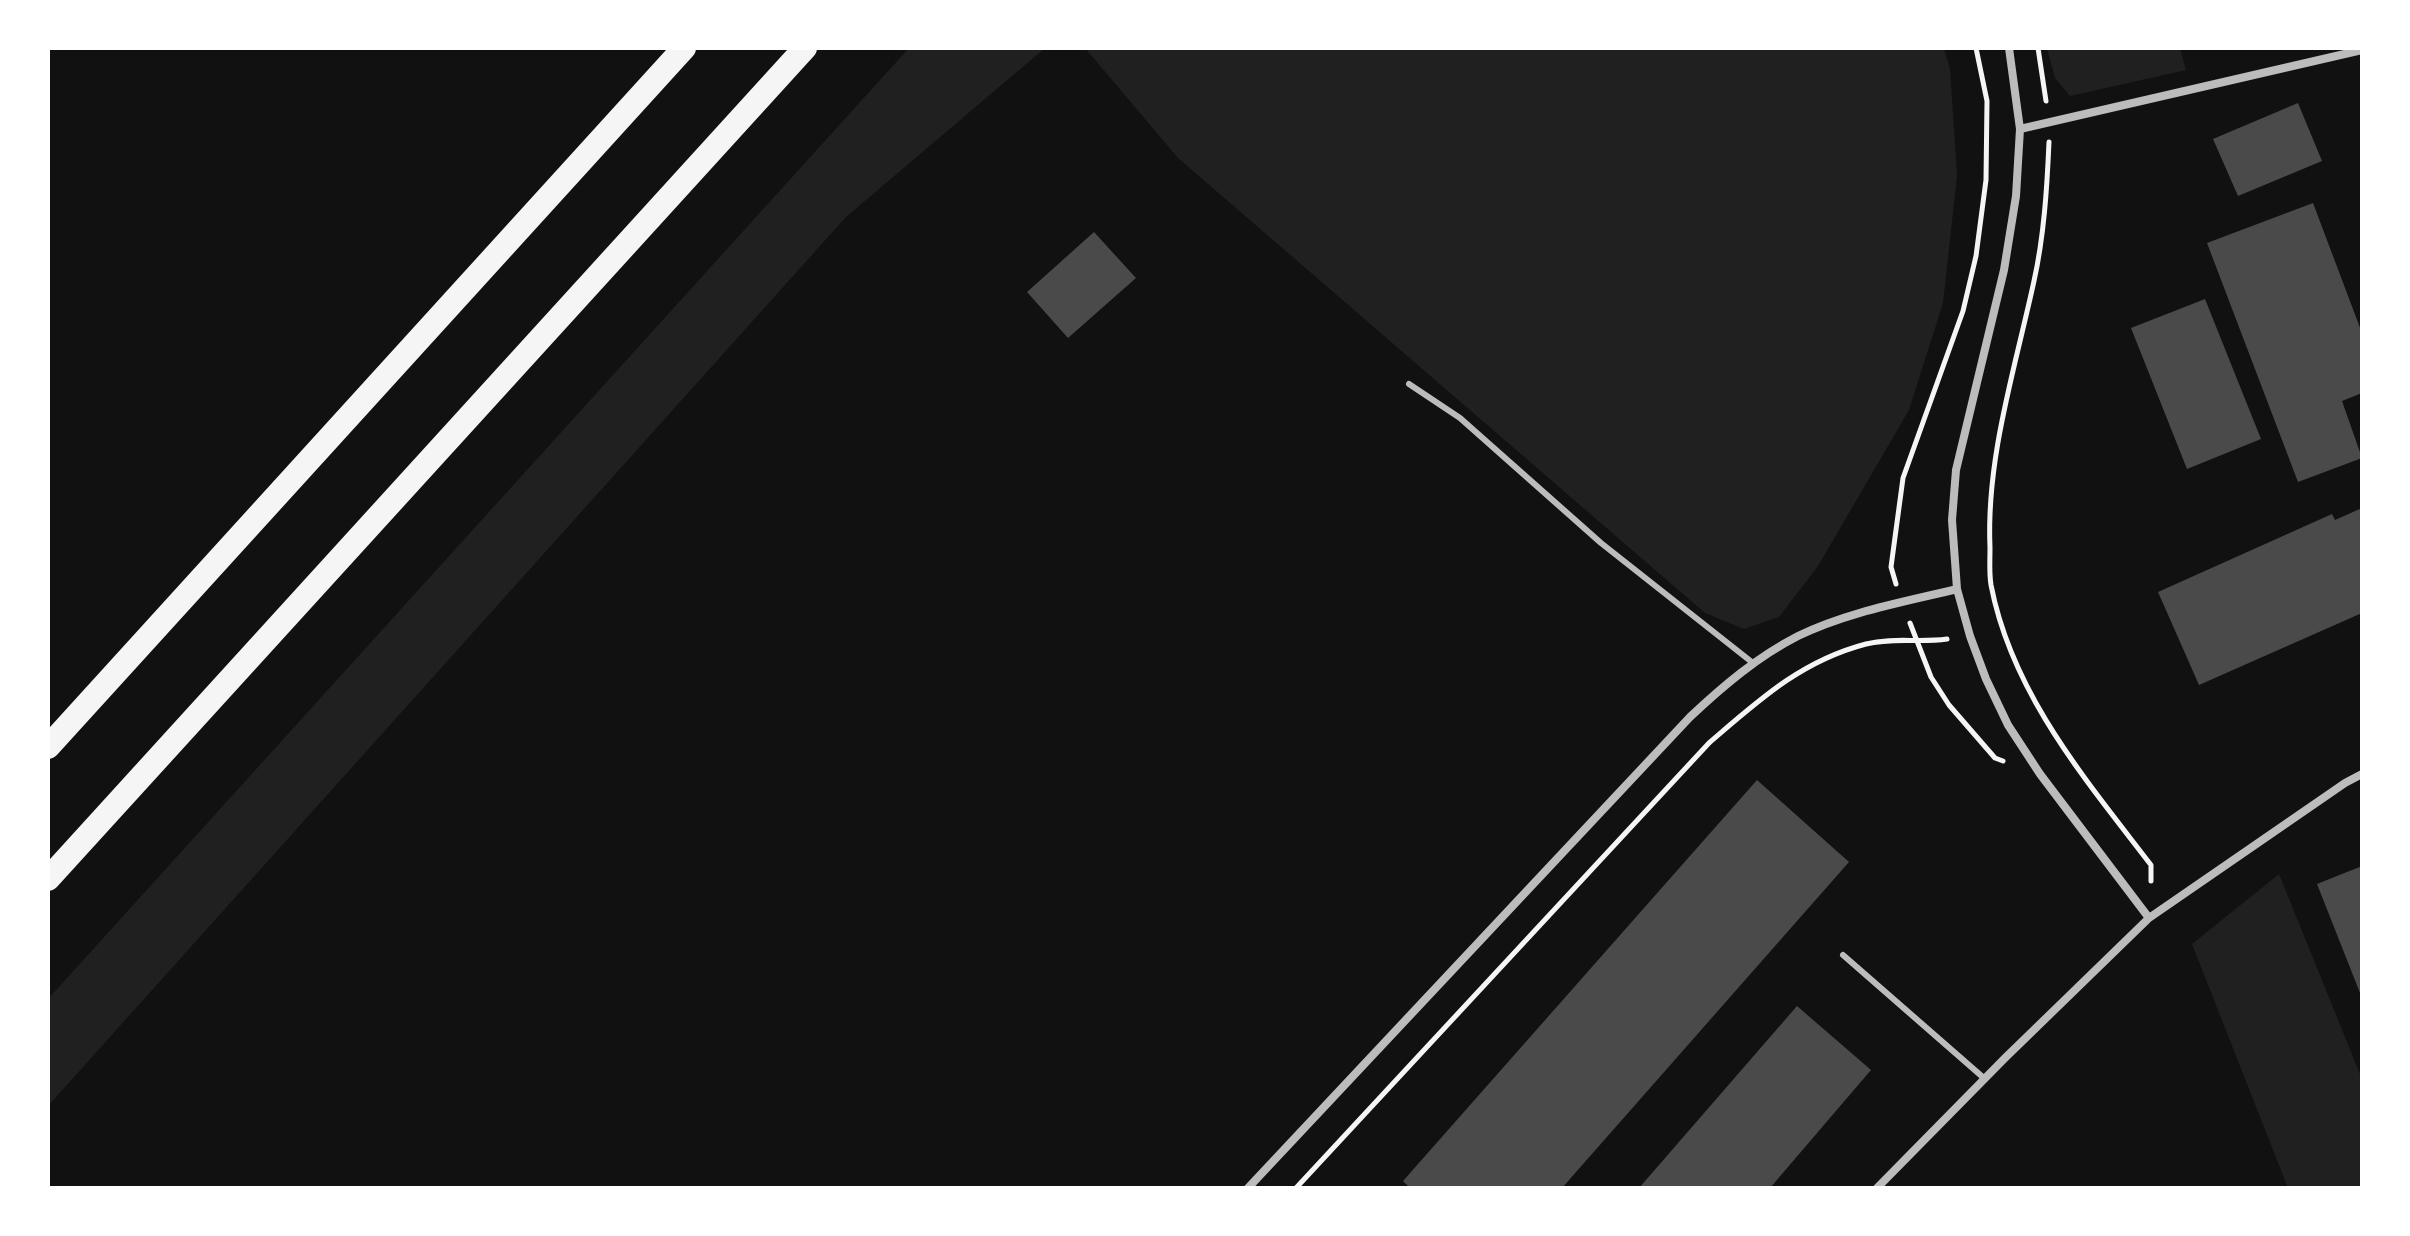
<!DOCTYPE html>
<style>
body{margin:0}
#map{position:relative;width:2410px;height:1236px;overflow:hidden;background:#111;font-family:Arial,sans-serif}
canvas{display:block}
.frame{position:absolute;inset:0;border:50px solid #fff;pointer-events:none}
</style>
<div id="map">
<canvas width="2410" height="1236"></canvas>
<div class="frame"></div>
</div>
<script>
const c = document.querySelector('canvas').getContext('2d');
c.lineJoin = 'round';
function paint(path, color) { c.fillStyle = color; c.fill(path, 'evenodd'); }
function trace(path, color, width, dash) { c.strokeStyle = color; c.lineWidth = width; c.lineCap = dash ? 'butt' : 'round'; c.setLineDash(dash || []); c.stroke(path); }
const green = new Path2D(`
 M909,48h136l-199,169 -798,889v-107z
 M1085,48h859l6,21 7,107 -14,127 -34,107 -91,156 -39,51 -35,12 -39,-16 -527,-455z
 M2047,48h133l6,22 -116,26 -15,-18z
 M2279,874l83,205v109h-74l-96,-244z`);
const building = new Path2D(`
 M2298,103l24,58 -84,35 -25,-57z
 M2313,203l49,130v60l-20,8 20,57 -64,24 -91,-239z
 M1094,232l42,46 -68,60 -41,-46z
 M2205,299l56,140 -74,30 -56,-141z
 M2362,508v105l-163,72 -41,-93 174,-78 3,6z
 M1757,780l92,82 -287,326h-152l-7,-7z
 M2362,866v132l-45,-114z
 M1797,1006l74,64 -101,118h-131z`);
const path = new Path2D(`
 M2038,48l8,53
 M2049,142c-2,46 -5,94 -15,139 -19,88 -48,177 -44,267 0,12 -1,25 1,37 21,109 95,195 160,280v16
 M1896,584l-5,-17 12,-89 60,-167 13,-55 10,-76 1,-79 -11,-53
 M1910,623l21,54 18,28 46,53 8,3
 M1296,1188l413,-445c50,-43 92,-82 157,-99 27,-7 54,-1 81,-5`);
const service = new Path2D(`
 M1409,384l51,34 141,125 152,120
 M1843,955l142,124`);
const minor = new Path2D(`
 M2009,48l11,81 -4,67 -12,74 -48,200 -4,50 5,69 13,47 16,43 22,46 32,49 109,144
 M2020,129l342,-79
 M1248,1188l442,-471c33,-31 67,-60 108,-81 49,-24 106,-34 159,-47
 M1877,1188l128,-130 144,-140 196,-135 17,-9`);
const motorway = new Path2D(`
 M48,747l636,-699
 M48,879l757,-831`);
paint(green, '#202020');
paint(building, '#4a4a4a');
trace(path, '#f5f5f5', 5);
trace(service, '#bcbcbc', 6);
trace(minor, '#bcbcbc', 8);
trace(motorway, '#f5f5f5', 24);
</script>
